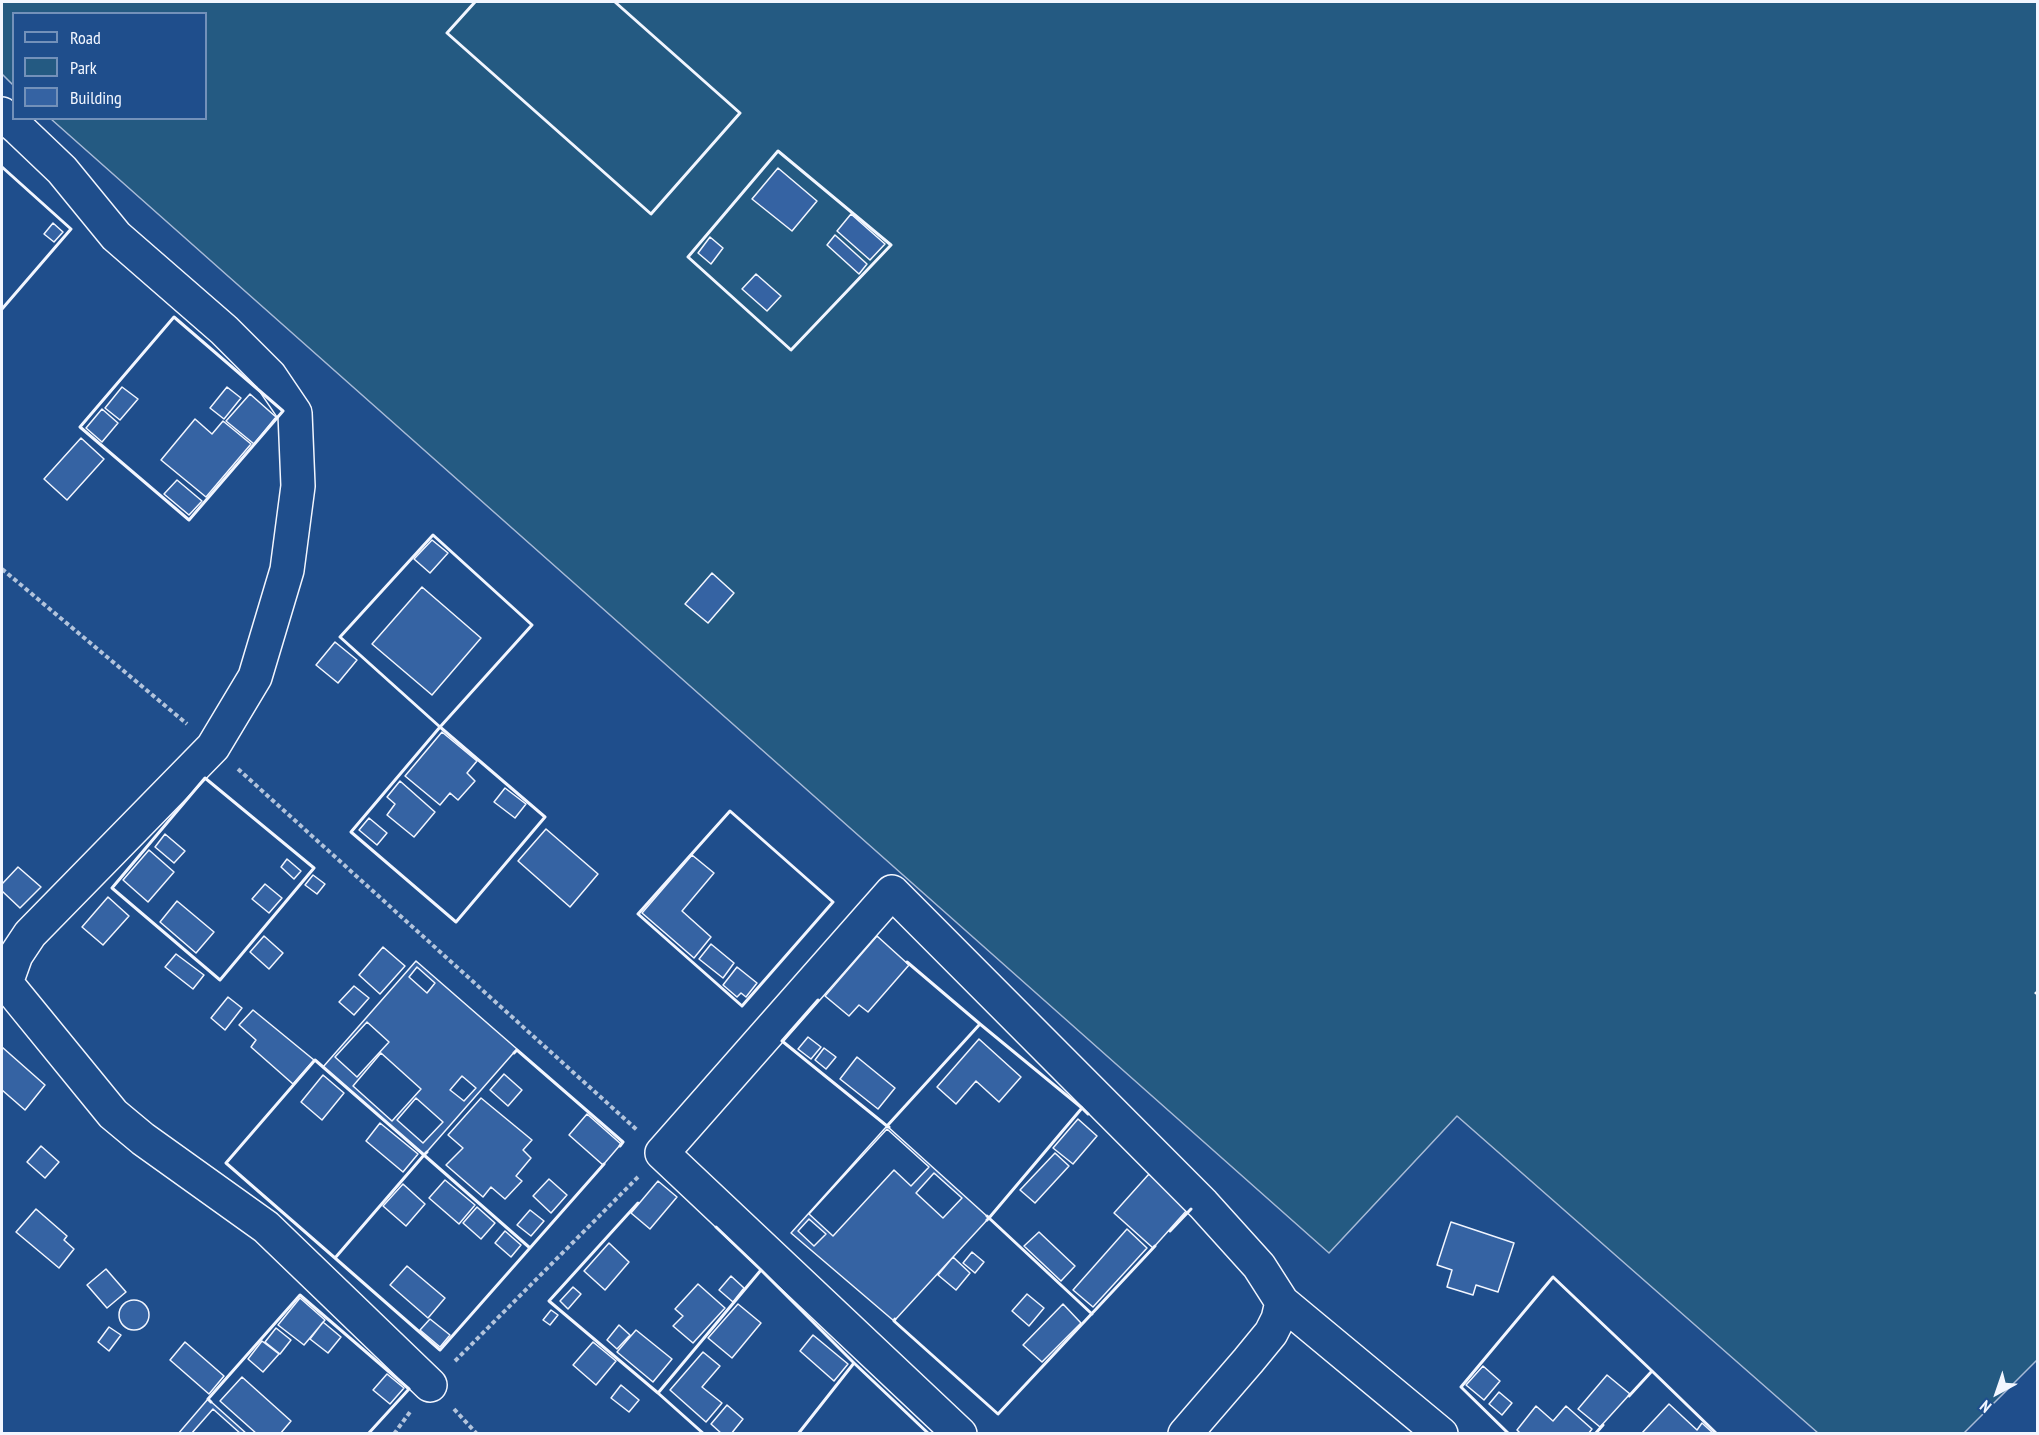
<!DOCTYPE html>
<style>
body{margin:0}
#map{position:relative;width:2039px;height:1435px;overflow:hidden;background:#1f4e8c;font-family:"PT Sans Narrow",sans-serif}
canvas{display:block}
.frame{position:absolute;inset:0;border:3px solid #f2f6ff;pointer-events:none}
.legend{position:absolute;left:12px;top:12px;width:195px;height:108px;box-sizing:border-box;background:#1f4e8c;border:2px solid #7391ba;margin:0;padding:8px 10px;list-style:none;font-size:18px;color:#f2f6ff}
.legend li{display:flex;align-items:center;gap:12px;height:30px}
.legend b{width:30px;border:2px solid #7391ba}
.north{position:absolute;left:1967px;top:1363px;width:60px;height:60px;-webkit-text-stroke:4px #1f4e8c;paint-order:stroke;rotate:220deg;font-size:16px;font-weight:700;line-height:24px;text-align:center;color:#f2f6ff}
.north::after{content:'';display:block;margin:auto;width:21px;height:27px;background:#f2f6ff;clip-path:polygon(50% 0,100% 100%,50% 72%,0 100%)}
</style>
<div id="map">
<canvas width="2039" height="1435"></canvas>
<div class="frame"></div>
<ul class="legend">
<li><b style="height:8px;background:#1f4e8c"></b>Road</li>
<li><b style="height:16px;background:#245a82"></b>Park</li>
<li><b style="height:16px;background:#3563a3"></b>Building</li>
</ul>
<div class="north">N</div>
</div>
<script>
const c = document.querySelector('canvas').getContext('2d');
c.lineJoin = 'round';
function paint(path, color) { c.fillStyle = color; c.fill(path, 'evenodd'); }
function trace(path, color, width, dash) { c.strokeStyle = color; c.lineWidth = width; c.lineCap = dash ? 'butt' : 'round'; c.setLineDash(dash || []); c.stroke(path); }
const green = new Path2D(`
 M2,2h2035v1358l-73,73h-146l-361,-317 -128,137 -1278,-1134 155,-1v-104h-192l-1,71 -11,-11z`);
const building = new Path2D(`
 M778,168l39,33 -25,30 -40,-32z
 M851,214l34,30 -15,16 -33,-29z
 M53,223l10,9 -9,10 -10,-8z
 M835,235l32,29 -8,10 -32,-29z
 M710,237l13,11 -12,16 -13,-11z
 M756,274l25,22 -14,15 -25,-22z
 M122,387l16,12 -18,21 -15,-12z
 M227,387l14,11 -17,21 -14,-11z
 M250,394l26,23 -22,27 -28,-23z
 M102,409l16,14 -16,19 -16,-14z
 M195,419l17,15 11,-13 28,23 -45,53 -45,-37z
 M81,438l23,21 -37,41 -23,-21z
 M177,480l25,21 -13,14 -25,-21z
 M432,540l16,13 -18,20 -16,-14z
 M712,573l22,20 -26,30 -23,-19z
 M422,587l59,51 -49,57 -60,-51z
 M335,642l22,18 -19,23 -22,-18z
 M442,732l35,29 -10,12 8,8 -17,19 -8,-7 -10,12 -35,-29z
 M400,781l35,31 -21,25 -27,-22 8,-11 -8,-7z
 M505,788l21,16 -11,14 -21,-16z
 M369,818l18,15 -10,12 -18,-15z
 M546,829l52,45 -28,33 -52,-46z
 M165,834l20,17 -11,12 -19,-16z
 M149,850l25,22 -26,30 -25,-22z
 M692,855l22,18 -32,38 29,26 -17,21 -52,-45z
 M287,859l14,12 -7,8 -13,-12z
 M18,867l23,20 -21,21 -18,-17v-7z
 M313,875l12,9 -8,10 -12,-9z
 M265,884l17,14 -13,15 -17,-14z
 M108,897l21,19 -26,29 -21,-18z
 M177,901l37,31 -18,21 -36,-31z
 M264,936l19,17 -14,16 -19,-17z
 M877,936l32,29 -41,47 -9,-7 -10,11 -24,-20z
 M711,944l23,19 -11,15 -24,-19z
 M383,947l22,19 -25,28 -21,-19z
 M176,954l28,21 -11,14 -28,-22z
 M416,961l101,88 -93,106 -101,-88z
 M417,967l18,16 -8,10 -18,-16z
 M737,967l20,16 -11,14 -5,-4 -4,4 -14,-12z
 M354,986l15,12 -15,17 -15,-13z
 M228,997l14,11 -17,22 -14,-12z
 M253,1010l61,50 -21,24 -42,-37 5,-7 -17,-15z
 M367,1022l22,20 -32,35 -22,-20z
 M808,1037l13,10 -10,12 -13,-10z
 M979,1039l42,38 -22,25 -23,-21 -20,23 -19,-17z
 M2,1047l43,38 -20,25 -23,-20z
 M824,1048l12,9 -10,12 -11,-9z
 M381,1053l40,36 -29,32 -39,-35z
 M857,1057l38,31 -17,21 -38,-30z
 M504,1074l18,16 -14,16 -18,-16z
 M323,1075l21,18 -22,27 -21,-18z
 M462,1076l14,12 -12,13 -14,-11z
 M416,1098l27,24 -20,21 -26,-23z
 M481,1098l51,42 -9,10 8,8 -15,18 6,5 -17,18 -14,-12 -8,10 -37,-32 17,-17 -15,-13z
 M587,1114l34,30 -18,21 -34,-30z
 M1078,1119l19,17 -24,28 -20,-16z
 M380,1123l38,31 -15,18 -37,-31z
 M887,1126l102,92 -95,103 -103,-88z
 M887,1129l42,38 -18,19 -17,-16 -61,66 -24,-22z
 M41,1146l18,16 -14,16 -18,-16z
 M1055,1153l14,13 -34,37 -15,-13z
 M934,1173l28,25 -19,20 -27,-25z
 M1149,1174l39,35 -35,39 -39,-35z
 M549,1179l18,16 -16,18 -18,-17z
 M445,1180l30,25 -16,19 -30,-26z
 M658,1181l19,16 -27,32 -19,-16z
 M403,1184l22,20 -19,22 -23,-20z
 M477,1207l18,16 -14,16 -18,-16z
 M36,1209l31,27 -3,4 10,9 -15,19 -43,-36z
 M530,1210l14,11 -13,15 -14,-11z
 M809,1219l17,15 -12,12 -16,-15z
 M1451,1222l63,21 -16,49 -22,-7 -3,10 -26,-8 5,-17 -15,-5z
 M1127,1229l20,19 -54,59 -20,-17z
 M505,1231l16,14 -10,12 -16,-14z
 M1039,1232l36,34 -14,15 -37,-35z
 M609,1243l20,19 -24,28 -21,-19z
 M972,1252l12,10 -9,11 -12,-10z
 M953,1257l17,16 -14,17 -18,-15z
 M407,1266l38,32 -17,20 -38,-33z
 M106,1269l20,23 -19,16 -20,-23z
 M731,1276l13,12 -11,14 -14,-12z
 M698,1284l27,24 -32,35 -20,-17 10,-10 -8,-7z
 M573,1287l8,7 -13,15 -8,-8z
 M1027,1294l17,14 -15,18 -17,-15z
 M300,1298l25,22 -21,25 -26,-20z
 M119 1315a15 15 0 1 1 30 0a15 15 0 1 1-30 0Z
 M738,1304l23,19 -29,35 -24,-20z
 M1063,1304l18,19 -39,39 -19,-17z
 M551,1310l7,5 -8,10 -7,-5z
 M430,1319l20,16 -10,12 -20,-17z
 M323,1322l18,15 -13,16 -18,-14z
 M619,1325l11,10 -13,14 -10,-9z
 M109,1327l12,8 -12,16 -11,-9z
 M276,1328l15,12 -11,14 -15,-12z
 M636,1330l36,29 -19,23 -36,-30z
 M813,1335l35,29 -14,17 -34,-30z
 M262,1341l17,13 -16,18 -15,-13z
 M185,1342l39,34 -15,18 -39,-34z
 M593,1342l23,19 -20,24 -23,-20z
 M703,1352l17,14 -18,21 20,16 -16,19 -36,-32z
 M1483,1366l17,15 -16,19 -18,-15z
 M387,1374l17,14 -14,16 -17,-14z
 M1607,1375l23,19 -30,33 -22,-18z
 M242,1377l49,44 -11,13h-23l-37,-33z
 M621,1385l18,15 -10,12 -18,-14z
 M1499,1392l13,11 -10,12 -13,-11z
 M208,1399l39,35h-6l-28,-25 -22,25h-13z
 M1669,1404l28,26 5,-7 12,11h-73z
 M727,1405l16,14 -12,15h-9l-11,-10z
 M1536,1406l17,15 13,-15 26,23 -4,5h-67l-4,-4z`);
const path = new Path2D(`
 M2,569l185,155
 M238,769l399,361
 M455,1361l183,-184
 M454,1409l23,25
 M394,1434l16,-22`);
const minor = new Path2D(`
 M2,114l17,15 43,41 54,66 108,94 46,46 25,37 3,73 -11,84 -32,107 -42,70 -183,187 -14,21 -10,28 107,131 30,25 123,88 164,158
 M1282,1302l159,132
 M960,1434l-298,-281 230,-261 311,312 56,62 23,36 -4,17 -7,14 -23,28 -63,73`);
const wall = new Path2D(`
 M475,2l-28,31 204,181 89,-101 -125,-111
 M778,151l113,94 -100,105 -103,-93z
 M2,167l69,62 -69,80
 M174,317l109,94 -94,109 -109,-93z
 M433,535l99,90 -92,102 -100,-90z
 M440,727l105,90 -89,105 -105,-90z
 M205,778l109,90 -94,112 -108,-92z
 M730,811l103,91 -91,104 -104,-92z
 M907,962l73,62
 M2036,993l2,1
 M818,1000l-36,41 105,85
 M514,1053l3,-3 106,92 -3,4
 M315,1060l109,95 -89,103 -109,-95z
 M889,1127l-2,-1 93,-102 102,84
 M427,1152l-3,3 106,93
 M638,1203l-89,98 109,92
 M987,1216l2,2 93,-110 6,6
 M987,1220l2,-2 103,96
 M716,1227l45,43
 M1170,1231l21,-22
 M530,1248l-106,-93 -89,103 105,92 164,-186
 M895,1319l-1,2 104,93 157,-168
 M1652,1371l65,63
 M211,1402l-3,-3 92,-104 109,94 -41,45
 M704,1434l-46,-41 103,-123 93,93
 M798,1434l56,-71 75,71
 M1509,1434l-48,-47 92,-110 99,94 -23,25
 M1595,1434l8,-9`);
paint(green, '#245a82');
trace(green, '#a8bbd7', 1.5);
paint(building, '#3563a3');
trace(building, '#f2f6ff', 1.5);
trace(minor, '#f2f6ff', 36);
trace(path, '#b3c4dc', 4, [4.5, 3]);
trace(minor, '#1f4e8c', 33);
trace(wall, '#f2f6ff', 3);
</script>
